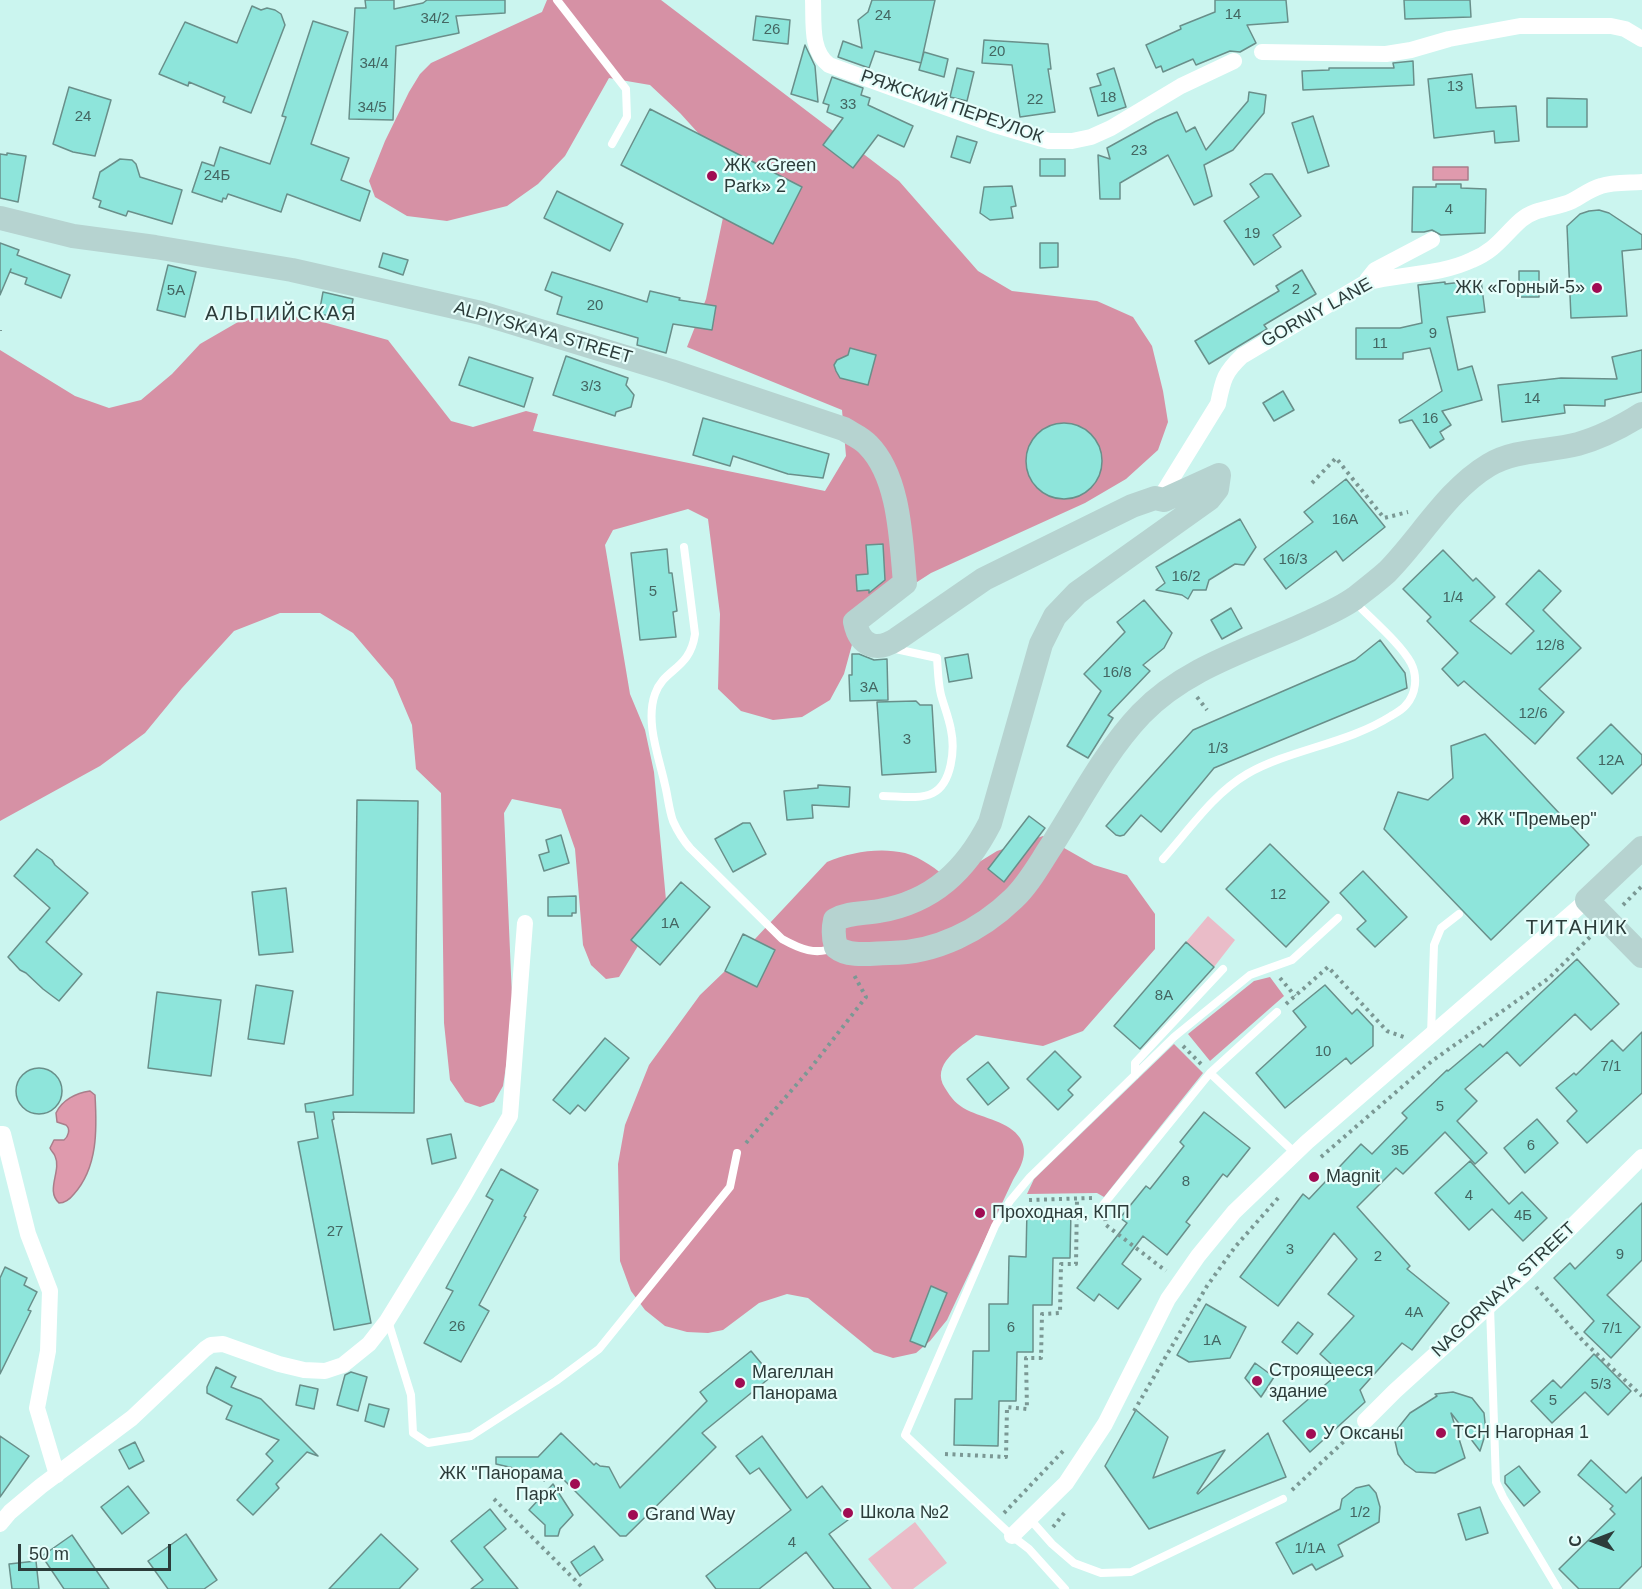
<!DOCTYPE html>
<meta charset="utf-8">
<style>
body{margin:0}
#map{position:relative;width:1642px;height:1589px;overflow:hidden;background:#cbf5ef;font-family:Helvetica,sans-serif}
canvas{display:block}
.north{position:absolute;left:1564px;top:1511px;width:60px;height:60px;-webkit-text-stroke:4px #e6fefb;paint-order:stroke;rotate:270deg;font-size:16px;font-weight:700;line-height:24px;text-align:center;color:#2c3c3a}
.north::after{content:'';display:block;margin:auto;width:21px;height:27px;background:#2c3c3a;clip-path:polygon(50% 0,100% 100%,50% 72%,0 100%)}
.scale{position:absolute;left:18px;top:1544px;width:153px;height:27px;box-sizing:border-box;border:3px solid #2c3c3a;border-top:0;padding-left:8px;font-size:18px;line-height:21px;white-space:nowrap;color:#2c3c3a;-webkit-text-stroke:4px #e6fefb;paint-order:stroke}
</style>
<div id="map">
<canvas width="1642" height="1589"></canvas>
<div class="north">С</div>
<div class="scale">50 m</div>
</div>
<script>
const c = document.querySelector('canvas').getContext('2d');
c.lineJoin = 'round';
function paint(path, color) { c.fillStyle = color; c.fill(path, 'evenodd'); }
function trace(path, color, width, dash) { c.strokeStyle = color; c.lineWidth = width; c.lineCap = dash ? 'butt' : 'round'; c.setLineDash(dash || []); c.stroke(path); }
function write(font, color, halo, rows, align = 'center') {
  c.font = font + ' Helvetica,sans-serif'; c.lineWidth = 4.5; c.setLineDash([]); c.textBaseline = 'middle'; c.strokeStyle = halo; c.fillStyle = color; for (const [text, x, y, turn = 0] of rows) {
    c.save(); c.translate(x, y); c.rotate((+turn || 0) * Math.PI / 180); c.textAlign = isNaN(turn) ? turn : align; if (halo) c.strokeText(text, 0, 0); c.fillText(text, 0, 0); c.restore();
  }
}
const green = new Path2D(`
 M1208,916l27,24 -21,27 -28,-25z
 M915,1522l32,41 -34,26h-21l-24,-30z`);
const forest = new Path2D(`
 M547,0h114l238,181 79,90 34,20 85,10 36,16 19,29 11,45 5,31 -10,28 -32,29 -41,24 -154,70 -62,40 -16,28 -9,33 -14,26 -28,17 -29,3 -32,-9 -23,-22 2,-75 -12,-95 -20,-10 -75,21 -8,15 25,149 15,36 9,42 12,128 -47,77 -13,2 -15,-14 -8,-20 -8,-96 -14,-40 -49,-10 -8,14 9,207 -10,66 -9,16 -14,5 -15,-5 -15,-22 -6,-57 -3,-230 -25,-24 -4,-44 -19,-45 -40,-47 -33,-20h-40l-46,18 -52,57 -37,45 -45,33 -100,55v-471l75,46 34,12 32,-8 31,-26 28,-30 38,-22 43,-8 38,7 69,19 63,81 22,6 53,-16 12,3 -5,17 292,60 21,-35 -4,-46 -155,-63 19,-48 19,-91 -16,-63 -29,-32 -30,-28 -41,-7 -44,78 -27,28 -31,22 -60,15 -40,-5 -32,-19 -6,-16 16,-40 24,-49 11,-18 11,-11 111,-51z
 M1043,836l51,29 33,10 28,39v35l-72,82 -40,15 -67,-11c-16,12 -46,30 -31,53 6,10 12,17 22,22 16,8 43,12 53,28 9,15 1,29 -7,42l-66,140 -17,21 -14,12 -23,5 -19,-6 -66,-54 -21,-4 -28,9 -36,27 -15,3 -21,-1 -22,-6 -20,-16 -14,-19 -11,-30 -2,-97 7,-39 24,-60 51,-70 25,-24 102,-109c23,-10 53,-15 78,-9 16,4 32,17 45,27l47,-29z
 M1270,977l14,19 -74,65 -22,-27 66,-53z
 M1174,1044l29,29 -99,124 -7,-4 -70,1 7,-15z`);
const water = new Path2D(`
 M1433,167h35v13h-35z
 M90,1091l5,4c2,34 3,72 -21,99 -4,5 -8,9 -15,9 -14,-13 3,-32 -4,-47 -1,-3 -4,-5 -5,-8l4,-8h10c4,-3 7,-11 2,-15l-9,-3 -1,-9c6,-13 20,-20 34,-22z`);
const building = new Path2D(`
 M365,0h29v9l29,-6 4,-3h78v13l-49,3 3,17 -63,13 -3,74 -44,-1 6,-111h11z
 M872,0h63l-14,63 -46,-12 -6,17 -31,-11 5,-16 19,7 -4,-28 10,-8z
 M1215,0h71l2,22 -41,3 9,18 -16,9 -10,-1 -34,14 -3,-6 -30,13 -2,-6 -5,2 -10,-23 35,-16 -1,-3 35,-14z
 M1404,0h66l1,17 -66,2z
 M252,6l9,4 6,-2 8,2 6,4 4,11 -34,88 -28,-11 2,-5 -36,-15 -1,4 -29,-12 26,-52 52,21z
 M756,16l34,4 -2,24 -35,-4z
 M313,21l35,11 -37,112 38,14 -8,22 29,11 -10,30 -73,-27 -6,18 -53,-18 -2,5 -3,-1 -1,4 -30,-10 10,-30 12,4 6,-19 50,17 16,-47 -4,-1z
 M984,40l64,4 3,25h-3l7,43 -35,5 -8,-52 -30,-2z
 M805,45l10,21 3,36 -27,-8z
 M924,52l24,7 -4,18 -25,-7z
 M1413,61l1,24 -111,5 -1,-19 27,-1v-2h65l-1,-5z
 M957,68l17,4 -7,29 -17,-4z
 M1114,68l12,39 -28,9 -8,-28 11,-3 -4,-11z
 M1472,74l4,34 40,-2 3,35 -24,2 -1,-12 -60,7 -6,-59z
 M832,77l31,11 -2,7 9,3 -2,7 45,21 -9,21 -26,-12 -25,33 -30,-23 20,-27 -16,-6 2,-7 -6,-2z
 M69,87l42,13 -16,56 -22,-4 -20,-8z
 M1249,92l17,3 -2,18 -31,37 -29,15 8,31 -18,9 -26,-50 -48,28v16h-20l-2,-44 12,4 -3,-11 49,-27 21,-9 9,20 9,-5 11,23 42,-49z
 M1547,98l40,1v28h-40z
 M650,109l152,78 -29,57 -152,-79z
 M1313,116l16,50 -21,7 -16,-50z
 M957,136l20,6 -7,21 -19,-6z
 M7,153l19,3 -8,46 -18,-4v-44l7,1z
 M120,159l12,1 4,4 4,13 42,13 -10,34 -44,-13 -2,5 -27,-9 2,-6 -8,-3 7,-26z
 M1040,159h25v17h-25z
 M1265,174h7l29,42 -28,19 8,12 -27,18 -30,-44 35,-24 -9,-13z
 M1436,184h25v4l25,1 -1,44 -44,2 -9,-5 -8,2h-12l1,-45h23z
 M1012,186l4,20 -5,1 2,11 -23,2 -10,-7 4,-26z
 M557,191l66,33 -13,27 -66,-33z
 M1599,210l10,3 33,22v14l-20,2 5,65 -56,2 -4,-92 13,-12 9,-3z
 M0,243l19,7 -2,5 53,20 -9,23 -36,-14 2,-6 -17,-6 1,-3 -11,26z
 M1040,243h18v24l-18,1z
 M383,253l25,7 -5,15 -24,-8z
 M168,265l28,7 -11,45 -28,-7z
 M1302,270l14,24 -52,31 3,4 -58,35 -14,-23 84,-50 -3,-5z
 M1519,271h20v26h-20z
 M552,272l95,30 3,-11 30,7 -1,2 37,6 -4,24 -39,-6 -7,29 -29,-8 1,-7 -81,-24 5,-17 -17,-7z
 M1481,280l4,32 -38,5 11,53 14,-4 10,34 -40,11 9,14 -11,7 4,7 -14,9 -18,-28 -12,3 -1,-3 43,-29 -12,-43 -27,5v6h-47v-31h44l22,-5 -4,-38 27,-3v2z
 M323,292l30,7 -4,21 -30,-6z
 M850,348l26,7 -8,30 -28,-7 -4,-7 -2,-6 3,-5 11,-5z
 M1642,350v42l-37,8v6l-41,-1 1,8 -63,9 -4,-37 63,-7 56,1 -5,-22z
 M566,356l62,22 -2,7 8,10 -3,12 -15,5 -1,4 -62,-21z
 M469,357l64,21 -9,29 -65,-22z
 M1283,391l11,19 -20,11 -11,-18z
 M703,418l126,36 -6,24 -35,-4 -55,-18 -3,10 -37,-11z
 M1026 461a38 38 0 1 1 76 0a38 38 0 1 1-76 0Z
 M1346,479l39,48 -42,34 -7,-10 -50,38 -22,-30 49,-37 -9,-10z
 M1240,519l16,28 -12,18 -9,-1 -26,16 -3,10h-13l-5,9 -6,-4 -26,-5 9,-7 -9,-16z
 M883,544l2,36 -16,13v-3l-12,1 -1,-16 12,-1 -2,-29z
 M667,549l2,24h3l5,38 -4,1 3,25 -36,3 -9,-87z
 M1443,550l30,31 3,-3 19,19 -25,24 41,33 23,-23 -28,-27 33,-34 22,21 -18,19 38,38 -42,41 25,23 -29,32 -71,-63 -6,5 -16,-17 16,-16 -31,-32 4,-4 -28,-28z
 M1144,600l28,33 -8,15 -21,17 7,6 -42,44 5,3 -25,40 -21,-12 34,-55 -17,-17 41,-42 -8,-10z
 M1231,608l11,20 -20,11 -11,-19z
 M1380,640l25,33 2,15 -193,80 -53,64 -20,-17 -17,20 -4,1 -4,-1 -10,-9 87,-96 162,-70z
 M852,654h7l15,6 13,-1 1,41 -38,1 -1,-26h3z
 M968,654l4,24 -23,4 -4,-24z
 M916,701l4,4h12l4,67 -54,3 -5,-73z
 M1611,724l31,31v9l-30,30 -35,-36z
 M1485,734l104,111 -98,95 -107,-111 14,-37 30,8 25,-22 -2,-32z
 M818,785l32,2 -1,20 -37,-2 1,13 -26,2 -3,-29 34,-3z
 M357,800l61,1 -4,312 -81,-1 1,7 -2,1 39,203 -37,7 -36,-188 20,-4 -4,-26h-8l-1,-8 48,-9z
 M1029,816l16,12 -41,54 -16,-13z
 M743,823h7l16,31 -33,18 -18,-33z
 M561,835l8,28 -25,8 -5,-16 10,-3 -3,-12z
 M1270,844l59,58 -43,45 -60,-58z
 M37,849l15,11 3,5 33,28 -42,49 36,32 -23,27 -16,-12 -17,-16 -6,-3 -12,-13 42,-49 -36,-32z
 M1363,871l44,46 -32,30 -18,-18 9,-8 -26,-28z
 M681,882l29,25 -50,58 -29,-25z
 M286,888l7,64 -34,3 -7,-63z
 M576,896v17h-4v3h-24v-19z
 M743,934l32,16 -18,37 -32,-16z
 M1186,942l28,25 -74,82 -26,-23z
 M1577,959l42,45 -28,26 -16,-16 -55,52 -13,-14 -42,37 12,12 -20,20 30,32 -12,11 -30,-32 -42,42 -7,-6 -39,39 53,59 -3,3 42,34 -37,47 -10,-7 -42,47 5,12 -55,50 -27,-31 57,-49 -20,-18 34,-38 -26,-22 29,-35 -23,-26 -56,73 -38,-29 63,-83 6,5 52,-55 11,10 35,-36 -5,-5 45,-43 1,1 32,-27 3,3z
 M256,985l37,6 -9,53 -36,-5z
 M1325,985l27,29 5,-5 16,17v20l-22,18 -5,-6 -61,50 -29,-35 50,-46 -13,-16z
 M157,992l64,8 -10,76 -63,-8z
 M1642,1032v61l-55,50 -20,-22 10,-10 -21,-23 18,-15 2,2 36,-35 11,11z
 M605,1038l24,20 -44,53 -7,-6 -8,9 -17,-14z
 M1055,1051l26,26 -13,13 5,5 -15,15 -31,-31z
 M988,1062l21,26 -21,17 -21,-26z
 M16 1091a23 23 0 1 1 46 0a23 23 0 1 1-46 0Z
 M1204,1112l46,36 -23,29 -4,-3 -37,48 4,3 -23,30 -24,-19 -21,28 19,15 -23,30 -19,-15 -5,7 -17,-13 50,-65 -7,-5 26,-32 4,3 34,-43 -4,-4z
 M1537,1119l21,24 -33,30 -21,-25z
 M451,1134l5,24 -24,6 -5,-25z
 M1470,1161l39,43 13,-12 25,26 -24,23 -31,-32 -23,21 -34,-37z
 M501,1169l37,21 -14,26 2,1 -47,88 10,6 -28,51 -37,-19 29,-52 -7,-3 47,-88 -7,-4z
 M1642,1203v57l-35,35 33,32 -29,31 -27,-26 10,-11 -40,-43 16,-15 5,6z
 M1027,1209l44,1 -1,48h-17l-1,47h-19v47h-16l-1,49h-17l-1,45 -44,-1 1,-46h17l1,-48h16v-47h19l1,-48 17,1z
 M5,1267l22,11 -3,7 13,7 -9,18 3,1 -31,63v-96z
 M931,1286l16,7 -22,54 -15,-6z
 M1206,1304l40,23 -16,31 -41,4 -12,-7z
 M1298,1322l15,12 -16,20 -15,-12z
 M751,1351l21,25 -70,57 14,14 -90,89h-6l-64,-64 -12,9 -9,-8 -39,-9v-7h42l23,-24 33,32 2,-2 4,3 9,1 11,21 87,-87 -7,-9z
 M1594,1354l37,37 -23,24 -23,-23 -33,31 -21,-22 22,-21 8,8z
 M1255,1363l19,14 -13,20 -16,-19z
 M216,1367l20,10 -5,10 30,12 57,57 -11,-4 -31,32 3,4 -26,27 -16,-15 36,-39 -7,-7 13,-14 -53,-21 6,-13 -25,-13v-6z
 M351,1372l16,5 -9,34 -21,-6 8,-30z
 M300,1385l18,4 -4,20 -18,-4z
 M1453,1392l19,6 12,15 2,19 -6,19 -29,-38 14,45 -30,15 -19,-1 -11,-8 -7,-10 -3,-13 3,-13 12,-15 27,-17 -2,-2z
 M369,1404l20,5 -5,18 -19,-6z
 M1136,1410l32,27 -15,41 72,-28 -28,43 1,1 70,-61 18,44 -137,52 -44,-63z
 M0,1436l29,20 -29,41z
 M762,1436l45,62 15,-12 26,34 -19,14 42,55h-37l-28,-37 -47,37h-43l-10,-13 85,-66 -32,-42 -9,6 -14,-18z
 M135,1442l9,19 -15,8 -10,-19z
 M1591,1460l35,33 16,-16v89l-23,23h-40l-20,-20 56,-55 -5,-5 3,-3 -35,-31z
 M1519,1466l21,26 -16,14 -19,-23v-7z
 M553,1484l20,31 -13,14 -2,7h-13v-11l-16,-15z
 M1369,1485l7,8 4,14 -1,15 -41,23 5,11 -27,14 -4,-6 -19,10 -17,-31 64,-34 2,-10 14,-11z
 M128,1486l21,27 -27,21 -21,-27z
 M1480,1507l8,26 -22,7 -8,-26z
 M490,1509l16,20 -22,18 34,42h-47l12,-9 -32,-39z
 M186,1534l31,46 -13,9h-36l-20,-28z
 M381,1534l37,35 -19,20h-70z
 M72,1535l37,54h-45l-22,-33z
 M594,1546l9,14 -23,16 -9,-14z
 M36,1561l3,28h-27l-3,-25z`);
const path = new Path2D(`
 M0,330v1
 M1312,483l24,-25 48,60 24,-6
 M1197,697l10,13
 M1623,905l19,-19
 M1280,978l15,18
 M1286,1004l42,-37 59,64 17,6
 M1183,1046l18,18
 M746,1143l64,-74 56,-72 -12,-22
 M1321,1157l111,-96 117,-83 44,-44
 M1029,1200l64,-2
 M1105,1218l1,7 60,46
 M1536,1287l48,55 58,54
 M1134,1411l73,-125 28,-39 44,-50
 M945,1454l61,3 1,-50 20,2 -1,-51h15l1,-44 18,-1 1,-49h15l1,-65
 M1292,1490l62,-58
 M494,1499l90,90
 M1004,1513l61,-64
 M1053,1527l12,-15`);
const lane = new Path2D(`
 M557,0l69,89 1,28 -15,27
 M684,547l11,87c-5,36 -31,34 -40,60 -10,28 4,63 10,91 3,12 4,25 8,36 5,11 10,19 17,27l92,91c18,10 34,17 53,8
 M883,796c15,0 36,4 50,-3 19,-10 22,-44 18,-63 -2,-12 -7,-24 -10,-35 -3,-12 -3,-25 -4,-37l-46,-10
 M1163,859c26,-29 50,-65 84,-85 44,-25 100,-30 144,-58 5,-3 11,-6 15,-11 10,-11 12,-28 5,-42 -11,-20 -40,-44 -56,-61
 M1431,1035l3,-90 7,-17 18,-14
 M1210,1073l67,-61
 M1135,1075v-12l88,-94
 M1103,1205l107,-132 85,80
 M1490,1307l6,175 7,15 55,92
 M388,1321l23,74 2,38 15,10 43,-7 85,-55 43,-32 131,-162 7,-34
 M1029,1518l23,26 22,19 27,10 30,-1 152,-73
 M1065,1589l-36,-40 -17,-13 -107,-101 90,-209 15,-25 20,-24 144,-140 76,-62 42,-15 46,-42`);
const street = new Path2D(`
 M813,0c1,22 -3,51 16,65l163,59 57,17h23l19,-4 20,-9 70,-42 53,-25
 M1262,52l124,2 25,-4 38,-11 71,-13h91l14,3 17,10
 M1367,280l8,-10 57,-30
 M1160,498l58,-94c5,-24 6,-31 24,-48l123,-73c36,-10 73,-7 107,-23 24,-10 31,-24 49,-40 15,-13 35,-11 51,-19 10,-5 18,-12 29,-15 12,-4 28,-3 41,-4
 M0,1134h3l25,100 22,57 -2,60 -11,57 20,67
 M1365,1421l30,-30 129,-117 118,-117
 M0,1524l10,-12 31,-26 91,-68 73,-69 6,-4 12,-1 56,20 25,6 21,1 18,-6 26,-21 18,-23 78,-127 45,-78 15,-193
 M1012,1536l54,-53 39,-59 63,-125 30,-43 36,-44 73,-70 280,-242`);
const secondary = new Path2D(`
 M0,218l73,18 82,11 137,23 189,43 190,58 173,58c8,5 18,9 24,16 32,32 33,96 37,138l-50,39c5,25 22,30 42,17l87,-60 148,-73 23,-8 9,2 55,-25 -2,14 -8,10 -132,94 -22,23 -14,28 -51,179c-24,47 -57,79 -111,88 -15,3 -30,1 -44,9 -2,9 -2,17 1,27 13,11 38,6 54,6 46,0 91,-23 123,-54 16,-15 27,-36 39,-54 28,-44 53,-93 89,-131 44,-46 107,-64 164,-90 17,-8 35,-15 50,-26 10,-8 22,-17 32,-26 33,-33 60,-82 102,-107 27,-16 59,-13 89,-21 22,-6 45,-18 64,-30
 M1642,848l-55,52 55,56`);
const markers = [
 [712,176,6,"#a00c53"],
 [1597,288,6,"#a00c53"],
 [1465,820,6,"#a00c53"],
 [1314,1177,6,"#a00c53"],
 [980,1213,6,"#a00c53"],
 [1257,1381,6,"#a00c53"],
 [740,1383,6,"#a00c53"],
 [1441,1433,6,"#a00c53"],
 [1311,1434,6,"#a00c53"],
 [575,1484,6,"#a00c53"],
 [848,1513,6,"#a00c53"],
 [633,1515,6,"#a00c53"]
];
const numberNames = [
 ["14",1233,15],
 ["24",883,16],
 ["34/2",435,19],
 ["26",772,30],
 ["20",997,52],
 ["34/4",374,64],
 ["13",1455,87],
 ["18",1108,98],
 ["22",1035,100],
 ["33",848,105],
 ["34/5",372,108],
 ["24",83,117],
 ["23",1139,151],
 ["24Б",217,176],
 ["4",1449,210],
 ["19",1252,234],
 ["2",1296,290],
 ["5А",176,291],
 ["20",595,306],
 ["9",1433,334],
 ["11",1380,344],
 ["3/3",591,387],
 ["14",1532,399],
 ["16",1430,419],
 ["16А",1345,520],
 ["16/3",1293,560],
 ["16/2",1186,577],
 ["5",653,592],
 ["1/4",1453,598],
 ["12/8",1550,646],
 ["16/8",1117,673],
 ["3А",869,688],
 ["12/6",1533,714],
 ["3",907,740],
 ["1/3",1218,749],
 ["12А",1611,761],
 ["12",1278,895],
 ["1А",670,924],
 ["8А",1164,996],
 ["10",1323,1052],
 ["7/1",1611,1067],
 ["5",1440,1107],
 ["6",1531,1146],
 ["3Б",1400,1151],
 ["8",1186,1182],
 ["4",1469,1196],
 ["4Б",1523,1216],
 ["27",335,1232],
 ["3",1290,1250],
 ["9",1620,1255],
 ["2",1378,1257],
 ["4А",1414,1313],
 ["26",457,1327],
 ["6",1011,1328],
 ["7/1",1612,1329],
 ["1А",1212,1341],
 ["5/3",1601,1385],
 ["5",1553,1401],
 ["1/2",1360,1513],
 ["4",792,1543],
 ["1/1А",1310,1549]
];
const streetNames = [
 ["РЯЖСКИЙ ПЕРЕУЛОК",952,107,19],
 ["GORNIY LANE",1317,313,-29],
 ["ALPIYSKAYA STREET",543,333,16],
 ["NAGORNAYA STREET",1504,1290,-43]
];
const poiNames = [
 ["ЖК «Green",724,166],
 ["Park» 2",724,187],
 ["ЖК «Горный-5»",1585,288,"right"],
 ["ЖК \"Премьер\"",1477,820],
 ["Magnit",1326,1177],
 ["Проходная, КПП",992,1213],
 ["Строящееся",1269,1371],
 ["здание",1269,1392],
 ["Магеллан",752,1373],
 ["Панорама",752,1394],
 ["ТСН Нагорная 1",1453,1433],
 ["У Оксаны",1323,1434],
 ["ЖК \"Панорама",563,1474,"right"],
 ["Парк\"",563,1495,"right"],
 ["Школа №2",860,1513],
 ["Grand Way",645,1515]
];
const neighbourhoodNames = [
 ["АЛЬПИЙСКАЯ",281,314],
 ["ТИТАНИК",1577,928]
];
paint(green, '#eabcc8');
paint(forest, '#d691a5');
paint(water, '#df9aad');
trace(water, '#a97e8a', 1.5);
paint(building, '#8ee5db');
trace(building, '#698f8a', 1.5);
trace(path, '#7b9894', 4, [3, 4.5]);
trace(lane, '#fff', 8);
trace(street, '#fff', 16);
trace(secondary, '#b6d3d0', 24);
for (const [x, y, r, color] of markers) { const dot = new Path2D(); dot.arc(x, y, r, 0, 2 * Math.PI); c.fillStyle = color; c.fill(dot); trace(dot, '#e6fefb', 2); }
write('15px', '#446662', null, numberNames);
write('18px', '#2c3c3a', '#e6fefb', streetNames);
write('18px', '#2c3c3a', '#e6fefb', poiNames, 'left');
c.letterSpacing = '1.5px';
write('20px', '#2c3c3a', '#e6fefb', neighbourhoodNames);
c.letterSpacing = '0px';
</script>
